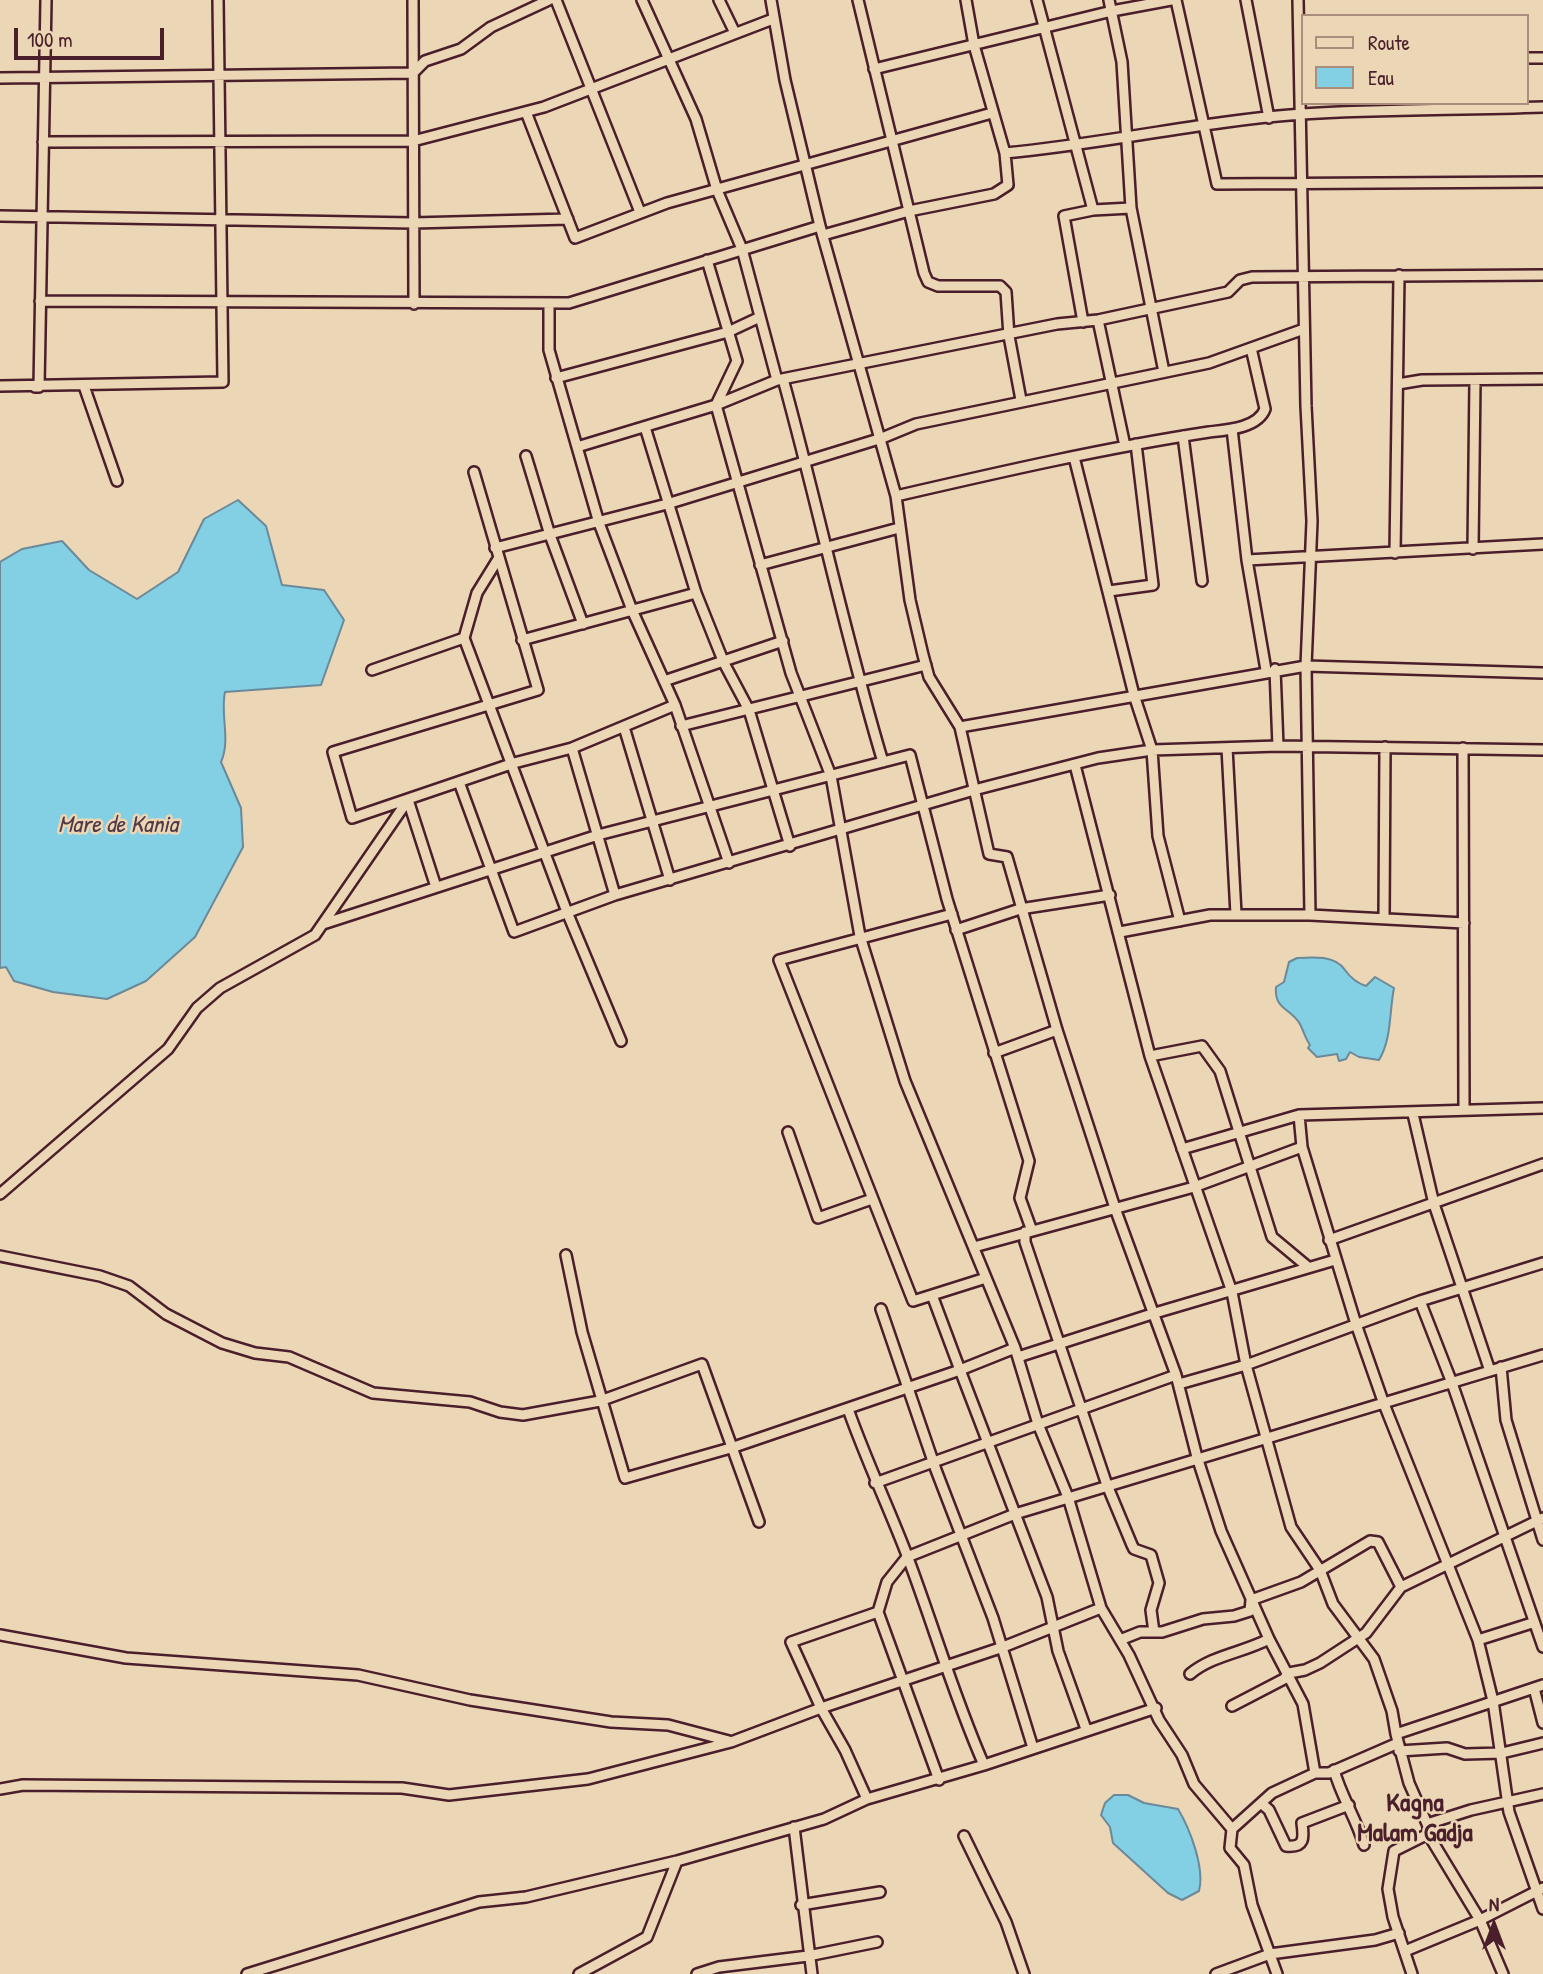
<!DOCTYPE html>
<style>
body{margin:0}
#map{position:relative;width:1543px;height:1974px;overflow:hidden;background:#ebd6b5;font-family:"Patrick Hand",sans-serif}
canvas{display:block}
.legend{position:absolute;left:1301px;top:14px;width:228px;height:91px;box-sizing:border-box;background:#ebd6b5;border:2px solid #ab8d7e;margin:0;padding:9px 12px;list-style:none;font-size:21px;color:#4a1f2b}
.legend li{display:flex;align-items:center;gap:14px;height:35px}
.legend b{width:35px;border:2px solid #ab8d7e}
.north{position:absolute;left:1459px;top:1890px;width:70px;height:70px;-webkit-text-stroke:5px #ebd6b5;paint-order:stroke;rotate:0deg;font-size:19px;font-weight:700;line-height:28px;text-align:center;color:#4a1f2b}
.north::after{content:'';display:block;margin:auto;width:24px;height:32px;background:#4a1f2b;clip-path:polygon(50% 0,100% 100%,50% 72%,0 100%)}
.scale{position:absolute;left:14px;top:28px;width:150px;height:32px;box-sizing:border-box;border:4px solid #4a1f2b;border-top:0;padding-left:9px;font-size:21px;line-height:24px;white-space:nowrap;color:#4a1f2b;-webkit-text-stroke:5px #ebd6b5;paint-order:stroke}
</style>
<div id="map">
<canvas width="1543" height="1974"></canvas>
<ul class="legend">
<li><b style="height:9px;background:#ebd6b5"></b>Route</li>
<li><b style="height:19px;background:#83cfe3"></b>Eau</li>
</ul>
<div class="north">N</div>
<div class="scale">100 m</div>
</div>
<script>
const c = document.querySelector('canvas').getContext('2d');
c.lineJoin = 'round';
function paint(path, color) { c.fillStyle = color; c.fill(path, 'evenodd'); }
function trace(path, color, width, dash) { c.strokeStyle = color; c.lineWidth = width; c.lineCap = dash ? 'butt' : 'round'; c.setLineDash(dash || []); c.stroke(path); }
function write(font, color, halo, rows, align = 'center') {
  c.font = font + ' "Patrick Hand",sans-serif'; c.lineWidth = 5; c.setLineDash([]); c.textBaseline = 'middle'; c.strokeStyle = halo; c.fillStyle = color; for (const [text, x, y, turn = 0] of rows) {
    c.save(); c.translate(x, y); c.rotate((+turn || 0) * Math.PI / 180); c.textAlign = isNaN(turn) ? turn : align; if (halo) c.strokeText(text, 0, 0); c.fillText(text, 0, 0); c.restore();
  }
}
const water = new Path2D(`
 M238,500l28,26 16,59 42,5 20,30 -23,65 -96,7c-5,24 6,47 -4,70l20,46 2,39 -48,90 -49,44 -39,18 -54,-7 -39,-11 -8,-14 -6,1v-406l22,-13 40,-8 27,29 48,29 41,-27 26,-53z
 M1297,958c15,-1 38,-3 48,12 5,7 11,13 21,16l9,-9 19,11c-5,25 -2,50 -15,72l-20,-3 -9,-5 -4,7 -7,2 -2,-7 -20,3 -9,-9 2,-3c-5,-7 -6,-13 -10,-21 -9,-16 -26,-14 -24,-37l8,-5 5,-20z
 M1114,1795h14l16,8 34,6c12,20 27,59 21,82l-17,9 -14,-7 -55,-50 -3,-16 -9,-12 4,-12z`);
const minor = new Path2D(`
 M413,0l1,304
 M556,0l84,212
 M642,0l54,119 21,71 25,59 35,131
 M719,0l16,33
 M771,0l14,80 35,146 76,270 14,104 13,55 6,22 31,50 29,127 18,3 50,173 59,181 60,164 21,82 24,74 48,108 34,65 12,69
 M858,0l66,273 4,9 10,4h62l6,6 3,44 12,64
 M1037,0l56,210
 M1109,0l13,62 9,146 33,164
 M1176,0l41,184 326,-2
 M1246,0l23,118
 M1298,0l8,406 6,115 -6,145 4,249
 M1527,58h16
 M874,69l238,-58 59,-11
 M0,78l413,-5 12,-12 36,-12 30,-22 58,-27
 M526,112l49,126 92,-35 325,-90
 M43,142l370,-1 131,-34 229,-88
 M1005,153c99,-9 198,-32 297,-39 80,-5 161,-4 241,-7
 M0,216l413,7 155,-4
 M823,235l86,-24 85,-17 14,-9 -3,-32 -31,-108 -8,-45
 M707,260l30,101 -21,44 75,268 40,103 29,160 45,145 110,267 23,76 30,73 33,111 28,47 30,65 23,35 12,29 38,45
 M40,301l529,2 251,-77
 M549,304v46l50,173 33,87 43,95 54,158
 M1098,320l27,126
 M1083,322l-19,-106 29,-6 38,-2
 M556,378l172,-46 32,-15
 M783,379c35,127 62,257 100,383
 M1398,384l24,-4 121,-1
 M0,386l223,-4 -5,-382
 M84,386l33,95
 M35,387h4l7,-387
 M645,427l51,166 28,70 25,47 41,136
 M1232,429l15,131 19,110
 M1183,436l19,145
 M577,447l139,-42 61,-25 280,-56 41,-4 130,-28 12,-12 12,-3 291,-2
 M526,456l24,79 33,89
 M1074,457l60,238 18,55 6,86 22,85
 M474,472l64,218 -205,62 19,66 162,-55 58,-15 103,-43
 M896,496c104,-24 208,-48 313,-64 18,-2 49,-4 56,-23l-14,-61
 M495,548l172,-44 215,-66 34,-14 293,-61 95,-34
 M1473,549l2,-169
 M1395,553l4,-278
 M1247,560l296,-16
 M760,565l139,-37
 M1109,591l44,-6 -17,-141
 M464,638l103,274 54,129
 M522,640l174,-47
 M1275,669l3,77
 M372,670l92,-32 13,-45 21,-34
 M664,681l119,-40
 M681,726l245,-61
 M624,727l46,153
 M960,727l346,-61 237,7
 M572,748l43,147
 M1227,748l9,166
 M1463,748l1,362
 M1075,765l75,291 82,236 14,73 45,162 29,43 13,34 41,55 18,52 4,23
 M459,782l55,150 101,-37 359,-105 124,-32 54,-8 126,-4 265,4
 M408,800l28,87
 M952,914l-173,46 134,341 73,-23
 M1384,919l1,-172
 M323,924l275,-89 312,-80 37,144 82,262 -9,37 12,33
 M956,930l64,-21 90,-14
 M1120,932l90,-17h100l154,8
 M994,1053l63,-23
 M1150,1056l52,-10 18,25 52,166 36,30
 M1413,1114l21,90 56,167
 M1299,1115l3,32 54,177 28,80 94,236 15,61 16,111 34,97
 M788,1132l30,86 54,-19
 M1182,1149l117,-34 244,-7
 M0,1194l168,-145 29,-41 23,-20 95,-53 93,-135
 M1025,1232v10l82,243 25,60 2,4 17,6 8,28 -8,27 3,22
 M1329,1240l214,-76
 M974,1247l220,-60 108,-40
 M566,1255l16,77 43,146 109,-31 226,-77 -28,-75
 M0,1256l100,20 29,10 37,28 56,29 33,10 34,4 84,36 97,9 30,10 23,3 77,-14 102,-37 57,158
 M1420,1301l32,82 91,264
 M881,1309l55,161 57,148 40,130
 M1015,1348l-55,22 87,227 11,54 28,78
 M1018,1357l137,-44 180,-53
 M1501,1367l5,53 37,120
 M1179,1384l67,-19 174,-64 123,-38
 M848,1409c18,51 41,99 60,149 26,69 46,139 76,207l172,-57
 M875,1483l301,-108
 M878,1612l61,168
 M0,1635l126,23 232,17 112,25 141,22 57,3 61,16
 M1120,1640l20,-8h22l41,-13 31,-3 16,-5 1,-11 50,-18 69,-41 8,1 23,45
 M1478,1640l54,-17
 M1190,1674c23,-19 52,-21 79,-35
 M1534,1688l9,35
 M1232,1706l52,-27 5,-6 16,-3 15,-7 46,-30 35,-46 142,-69
 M1399,1751l48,-3 18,6 37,-1 41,-10
 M984,1765l-117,34 -22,-49 -24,-42 182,-61 98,-39
 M1334,1770c7,26 22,48 30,75
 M0,1789l23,-4 379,3 47,7 139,-16 143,-37 90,-34 -30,-66 87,-30 9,-30 20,-25 108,-43 528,-159
 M1261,1803l8,7 17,36c19,2 18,-8 16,-23l47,-18
 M1427,1824l44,-14 72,-16
 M794,1827l18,147
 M964,1836l42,86 18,52
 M801,1905l79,-13
 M1405,1951l75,-31 63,-32
 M247,1974l232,-72 47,-5 151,-36 147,-42 43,-20
 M579,1974l68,-37 30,-76
 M697,1974l22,-7 89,-11 69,-14
 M1216,1974l54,-20 105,-14 24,-7
 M1277,1974l-25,-69 -8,-40 -14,-17 2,-19 40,-36 43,-20h14l69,-30
 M1412,1974l-19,-57 -5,-28 6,-38 34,-17
 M1503,1974l-23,-54 -52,-86v-8l-19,-43 -13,-49 147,-49`);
const waterNames = [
 ["Mare de Kania",118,826]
];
const quarterNames = [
 ["Kagna",1415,1804],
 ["Malam Gadja",1415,1834]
];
paint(water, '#83cfe3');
trace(water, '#6c8999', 2);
trace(minor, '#4a1f2b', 14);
trace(minor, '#ebd6b5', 9);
write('italic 24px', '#533947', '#ebd6b5', waterNames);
write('bold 26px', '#4a1f2b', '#ebd6b5', quarterNames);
</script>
